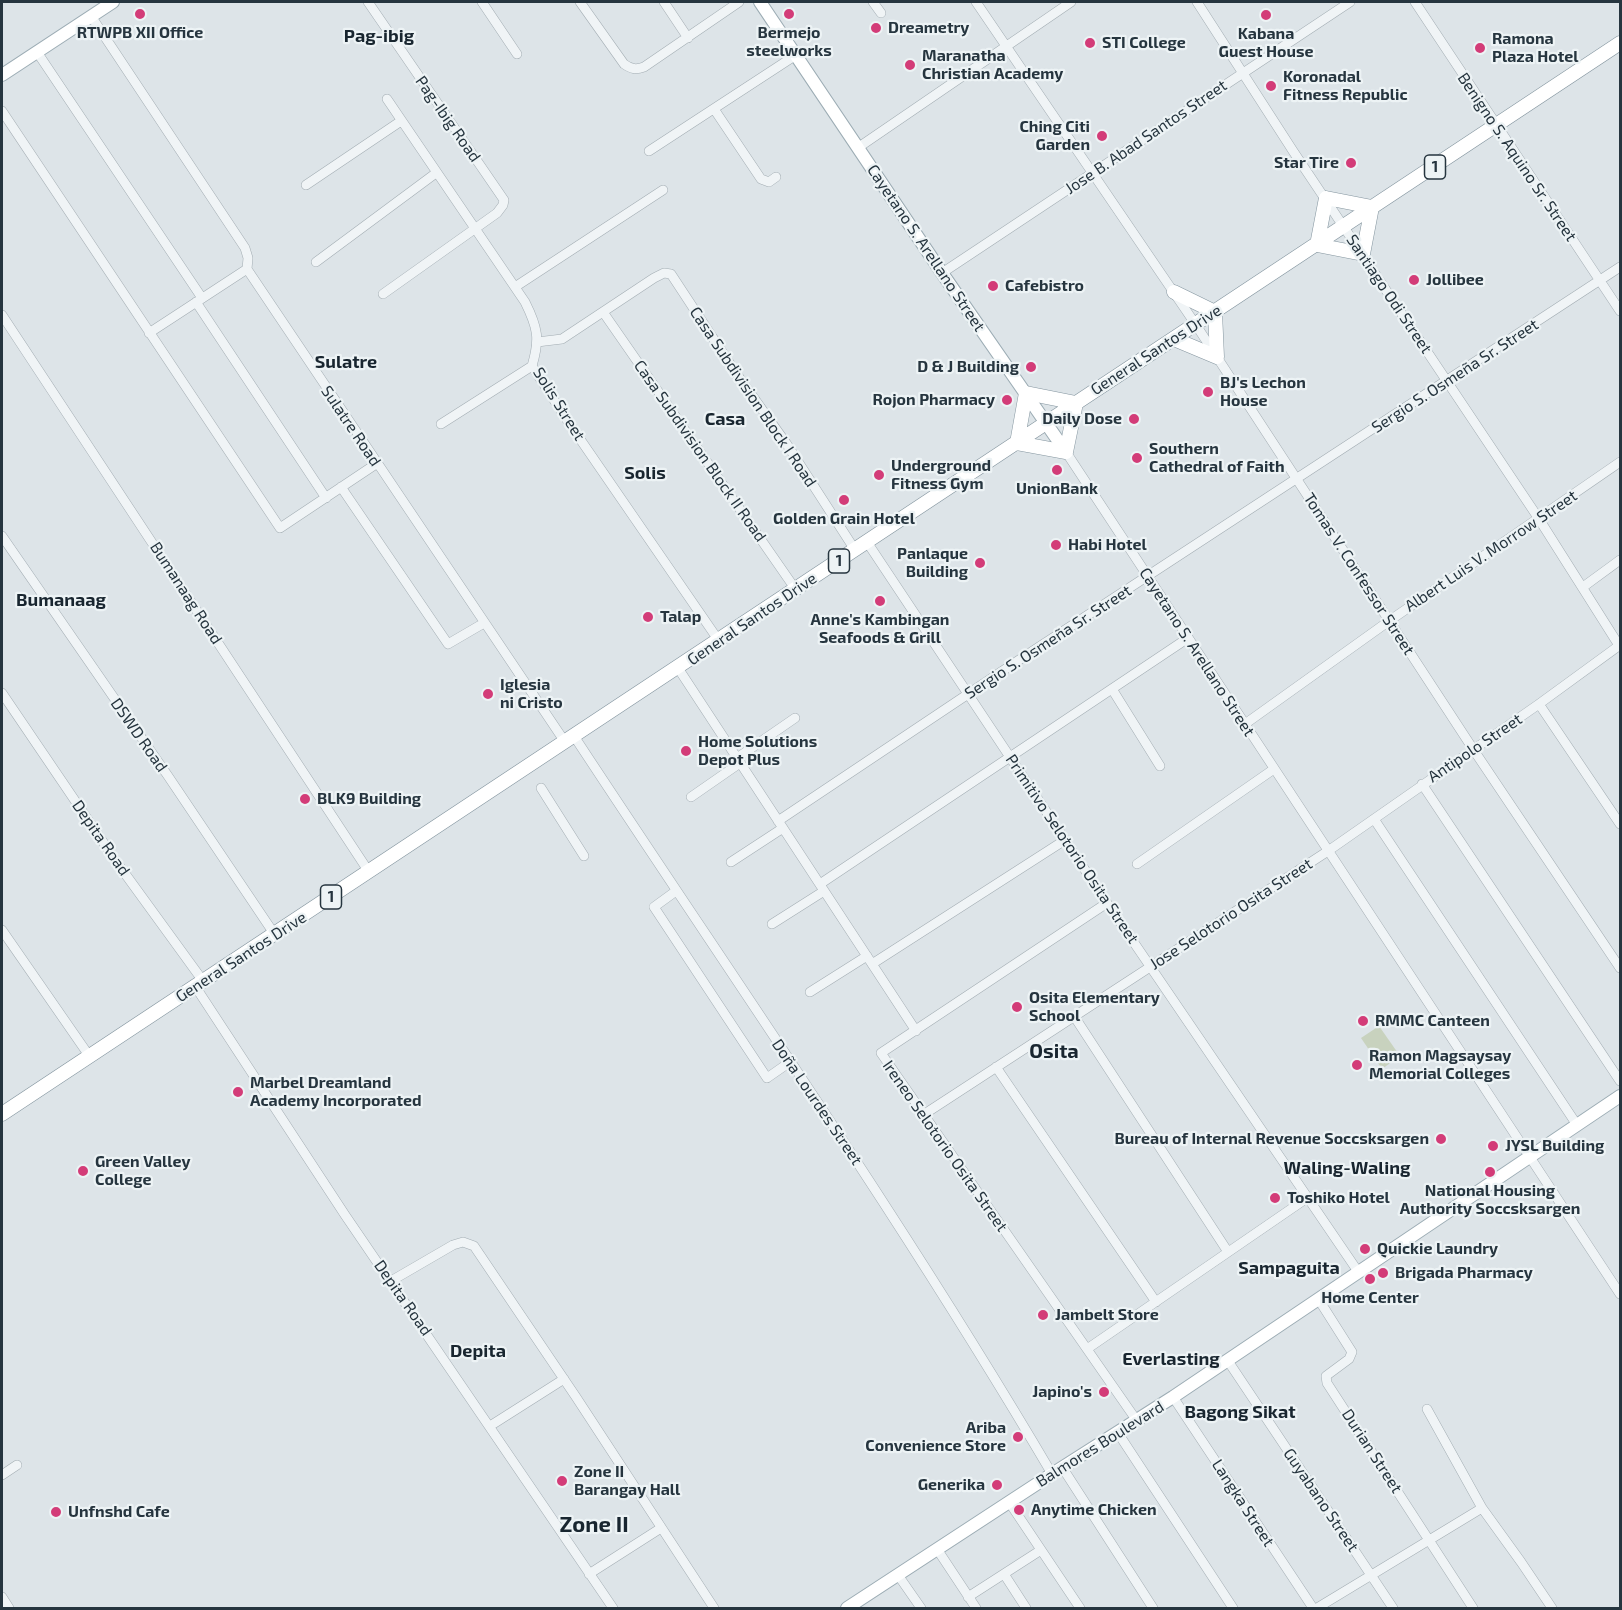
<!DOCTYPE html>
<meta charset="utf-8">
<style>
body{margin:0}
#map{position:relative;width:1622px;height:1610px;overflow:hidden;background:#dde4e8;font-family:"Exo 2",sans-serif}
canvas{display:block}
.frame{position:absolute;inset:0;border:3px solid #26353f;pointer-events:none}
</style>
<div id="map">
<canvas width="1622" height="1610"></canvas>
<div class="frame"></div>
</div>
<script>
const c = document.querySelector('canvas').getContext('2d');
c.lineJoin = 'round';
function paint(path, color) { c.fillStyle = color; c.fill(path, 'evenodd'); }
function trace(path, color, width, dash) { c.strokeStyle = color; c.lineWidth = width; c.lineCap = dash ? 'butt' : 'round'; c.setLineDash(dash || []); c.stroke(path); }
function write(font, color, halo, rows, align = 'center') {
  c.font = font + ' "Exo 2",sans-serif'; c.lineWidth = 4.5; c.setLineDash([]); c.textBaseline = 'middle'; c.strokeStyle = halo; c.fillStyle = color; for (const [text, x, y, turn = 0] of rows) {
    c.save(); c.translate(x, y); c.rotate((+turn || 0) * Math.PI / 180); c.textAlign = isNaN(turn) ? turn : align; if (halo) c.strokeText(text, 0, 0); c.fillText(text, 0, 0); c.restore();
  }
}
const green = new Path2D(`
 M1379,1026l21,30 -18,13 -21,-31z`);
const minor = new Path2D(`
 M368,2l136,198 -1,5 -6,8 -114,81
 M482,2l35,52
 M580,2l44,62c7,5 12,6 20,3l95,-65
 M664,2l24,36
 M873,2l8,11
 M976,2l220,323 277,424 147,219
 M1197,2l96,149 246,368 81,128
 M1415,2l205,309
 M91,16l154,232 3,10 -1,11 318,473
 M37,52l165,246
 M387,99l138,203c13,26 15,37 7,64l37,57 150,218
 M714,109l47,70 8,3 7,-5
 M2,111l278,417 96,-64
 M859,147l212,-145
 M649,151l147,-96
 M306,185l95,-64
 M316,262l120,-89
 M942,273l408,-271
 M515,287l148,-97
 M196,302l130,196
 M603,312l193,278
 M2,315l367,557
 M149,333l98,-64
 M537,342l25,-3 92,-61 10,-5 7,1 65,99 50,70 69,107
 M441,424l91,-58
 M1066,452l554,842
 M341,487l107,157 36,-21
 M2,536l166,240 107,159
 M867,542l240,361 252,370
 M1583,587l37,-27
 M678,668l238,363
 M1112,689l48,77
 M2,693l116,171 85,117
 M1539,704l81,120
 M1245,724l144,-103 231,-159
 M574,736c161,245 329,485 478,738
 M737,758l58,-40
 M1422,784l198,297
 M541,788l43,68
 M691,797l49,-34
 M1374,819l203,306
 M778,821l235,-157 607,-397
 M731,862l52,-34
 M1137,864l137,-95
 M820,884l368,-246
 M676,891l-22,16 113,171 23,-16
 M1107,903l-226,150 256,368
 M772,924l52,-33
 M2,930l88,127
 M872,964l193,-124
 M195,986l150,229 268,393
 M810,992l57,-36
 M1074,1016l154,236
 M996,1067l160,235
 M923,1115l405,-264 211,-147 81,-59
 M391,1281l62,-36 10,-3 11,4 102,151 138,211
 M1319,1300l33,52 -3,7 -23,17 1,7 146,225
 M1087,1349l220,-151
 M1228,1361l165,247
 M1173,1397l140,211
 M1427,1409l55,99 39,54 31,46
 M490,1426l74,-47
 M1118,1433l115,175
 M1062,1467l91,141
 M2,1475l15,-10
 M1009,1502l71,106
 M937,1549l39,59
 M589,1574l72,-46
 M1004,1574l22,34
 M898,1575l23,33
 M2,1597l7,11
 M968,1597l73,-47
 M1317,1608l165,-100`);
const major = new Path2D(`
 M760,2l182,271 124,179
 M2,75l111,-73
 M847,1608l205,-134 121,-77 447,-301`);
const highway = new Path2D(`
 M1317,245l9,-47 46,9
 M1317,245l46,9 9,-47
 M1174,292l41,20 2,45 -43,-18
 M1017,443l9,-50 50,10
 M1017,443l49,9 10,-49
 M2,1114l1618,-1071`);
const markers = [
 [140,14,6,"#d33c78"],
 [789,14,6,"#d33c78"],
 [1266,15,6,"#d33c78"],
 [876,28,6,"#d33c78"],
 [1090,43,6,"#d33c78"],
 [1480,48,6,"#d33c78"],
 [910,65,6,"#d33c78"],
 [1271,86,6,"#d33c78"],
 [1102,136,6,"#d33c78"],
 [1351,163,6,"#d33c78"],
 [1414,280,6,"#d33c78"],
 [993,286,6,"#d33c78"],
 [1031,367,6,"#d33c78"],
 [1208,392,6,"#d33c78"],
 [1007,400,6,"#d33c78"],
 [1134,419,6,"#d33c78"],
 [1137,458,6,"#d33c78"],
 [1057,470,6,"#d33c78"],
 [879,475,6,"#d33c78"],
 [844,500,6,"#d33c78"],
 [1056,545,6,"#d33c78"],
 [980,563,6,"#d33c78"],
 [880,601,6,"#d33c78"],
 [648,617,6,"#d33c78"],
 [488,694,6,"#d33c78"],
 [686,751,6,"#d33c78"],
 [305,799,6,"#d33c78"],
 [1017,1007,6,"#d33c78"],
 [1363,1021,6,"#d33c78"],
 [1357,1065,6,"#d33c78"],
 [238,1092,6,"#d33c78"],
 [1441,1139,6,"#d33c78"],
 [1493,1146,6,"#d33c78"],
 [83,1171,6,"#d33c78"],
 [1490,1172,6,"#d33c78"],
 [1275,1198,6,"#d33c78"],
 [1365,1249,6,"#d33c78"],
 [1383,1273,6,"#d33c78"],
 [1370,1279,6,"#d33c78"],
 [1043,1315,6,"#d33c78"],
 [1104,1392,6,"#d33c78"],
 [1018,1437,6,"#d33c78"],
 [562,1481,6,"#d33c78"],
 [997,1485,6,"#d33c78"],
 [1019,1510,6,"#d33c78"],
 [56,1512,6,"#d33c78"]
];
const shields = [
 [1435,167,21],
 [839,561,21],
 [331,897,21]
];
const shieldNames = [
 ["1",1435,167],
 ["1",839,561],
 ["1",331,897]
];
const poiNames = [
 ["Dreametry",888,28],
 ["RTWPB XII Office",140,33,"center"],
 ["Bermejo",789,33,"center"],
 ["steelworks",789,51,"center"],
 ["Kabana",1266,34,"center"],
 ["Guest House",1266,52,"center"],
 ["Ramona",1492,39],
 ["Plaza Hotel",1492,57],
 ["STI College",1102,43],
 ["Maranatha",922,56],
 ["Christian Academy",922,74],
 ["Koronadal",1283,77],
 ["Fitness Republic",1283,95],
 ["Ching Citi",1090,127,"right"],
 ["Garden",1090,145,"right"],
 ["Star Tire",1339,163,"right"],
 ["Jollibee",1426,280],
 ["Cafebistro",1005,286],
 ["D & J Building",1019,367,"right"],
 ["BJ's Lechon",1220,383],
 ["House",1220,401],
 ["Rojon Pharmacy",995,400,"right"],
 ["Daily Dose",1122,419,"right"],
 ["Southern",1149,449],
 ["Cathedral of Faith",1149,467],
 ["Underground",891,466],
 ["Fitness Gym",891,484],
 ["UnionBank",1057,489,"center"],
 ["Golden Grain Hotel",844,519,"center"],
 ["Habi Hotel",1068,545],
 ["Panlaque",968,554,"right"],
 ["Building",968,572,"right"],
 ["Talap",660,617],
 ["Anne's Kambingan",880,620,"center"],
 ["Seafoods & Grill",880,638,"center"],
 ["Iglesia",500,685],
 ["ni Cristo",500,703],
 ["Home Solutions",698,742],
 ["Depot Plus",698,760],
 ["BLK9 Building",317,799],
 ["Osita Elementary",1029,998],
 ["School",1029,1016],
 ["RMMC Canteen",1375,1021],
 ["Ramon Magsaysay",1369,1056],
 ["Memorial Colleges",1369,1074],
 ["Marbel Dreamland",250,1083],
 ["Academy Incorporated",250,1101],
 ["Bureau of Internal Revenue Soccsksargen",1429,1139,"right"],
 ["JYSL Building",1505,1146],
 ["Green Valley",95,1162],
 ["College",95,1180],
 ["National Housing",1490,1191,"center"],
 ["Authority Soccsksargen",1490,1209,"center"],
 ["Toshiko Hotel",1287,1198],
 ["Quickie Laundry",1377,1249],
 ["Brigada Pharmacy",1395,1273],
 ["Home Center",1370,1298,"center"],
 ["Jambelt Store",1055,1315],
 ["Japino's",1092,1392,"right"],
 ["Ariba",1006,1428,"right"],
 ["Convenience Store",1006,1446,"right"],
 ["Zone II",574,1472],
 ["Barangay Hall",574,1490],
 ["Generika",985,1485,"right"],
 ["Anytime Chicken",1031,1510],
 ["Unfnshd Cafe",68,1512]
];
const streetNames = [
 ["Pag-Ibig Road",448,119,55],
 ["Jose B. Abad Santos Street",1146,137,-34],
 ["Benigno S. Aquino Sr. Street",1517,157,56],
 ["Cayetano S. Arellano Street",926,248,56],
 ["Santiago Odi Street",1389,294,56],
 ["General Santos Drive",1156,350,-33],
 ["Sergio S. Osmeña Sr. Street",1455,376,-33],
 ["Casa Subdivision Block I Road",753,397,56],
 ["Solis Street",559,404,58],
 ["Sulatre Road",351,426,56],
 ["Casa Subdivision Block II Road",700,451,55],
 ["Albert Luis V. Morrow Street",1491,551,-34],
 ["Tomas V. Confessor Street",1359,574,57],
 ["Bumanaag Road",186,593,57],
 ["General Santos Drive",752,619,-34],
 ["Sergio S. Osmeña Sr. Street",1048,642,-33],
 ["Cayetano S. Arellano Street",1197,652,57],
 ["DSWD Road",139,735,55],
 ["Antipolo Street",1475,748,-34],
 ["Depita Road",101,838,55],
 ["Primitivo Selotorio Osita Street",1072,849,56],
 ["Jose Selotorio Osita Street",1231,914,-33],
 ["General Santos Drive",241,957,-33],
 ["Doña Lourdes Street",817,1102,56],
 ["Ireneo Selotorio Osita Street",945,1146,55],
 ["Depita Road",403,1298,55],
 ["Balmores Boulevard",1100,1444,-32],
 ["Durian Street",1372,1451,57],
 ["Guyabano Street",1321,1500,56],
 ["Langka Street",1243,1503,57]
];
const neighbourhoodNames = [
 ["Pag-ibig",379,36],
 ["Sulatre",346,362],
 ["Casa",725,419],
 ["Solis",645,473],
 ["Bumanaag",61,600],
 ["Waling-Waling",1347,1168],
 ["Sampaguita",1289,1268],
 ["Depita",478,1351],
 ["Everlasting",1171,1359],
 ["Bagong Sikat",1240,1412]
];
const quarterNames = [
 ["Osita",1054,1051]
];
const districtNames = [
 ["Zone II",594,1525]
];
paint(green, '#c8d2be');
trace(minor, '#a2acb2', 10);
trace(major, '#9cacb4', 14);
trace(highway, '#84959f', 15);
trace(minor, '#f0f4f6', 9);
trace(major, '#fff', 12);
trace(highway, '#fff', 14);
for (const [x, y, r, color] of markers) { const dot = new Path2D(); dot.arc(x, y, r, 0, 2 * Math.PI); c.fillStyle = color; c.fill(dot); trace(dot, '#edf3f5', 2); }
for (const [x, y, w] of shields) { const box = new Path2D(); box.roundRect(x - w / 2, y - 12, w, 24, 4.5); c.fillStyle = '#edf3f5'; c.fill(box); trace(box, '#26353f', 1.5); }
write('bold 15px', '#26353f', null, shieldNames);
write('bold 16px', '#26353f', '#edf3f5', poiNames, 'left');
write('16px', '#26353f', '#edf3f5', streetNames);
write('bold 18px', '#192630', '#edf3f5', neighbourhoodNames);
write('bold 20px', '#192630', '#edf3f5', quarterNames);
write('bold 22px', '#192630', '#edf3f5', districtNames);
</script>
